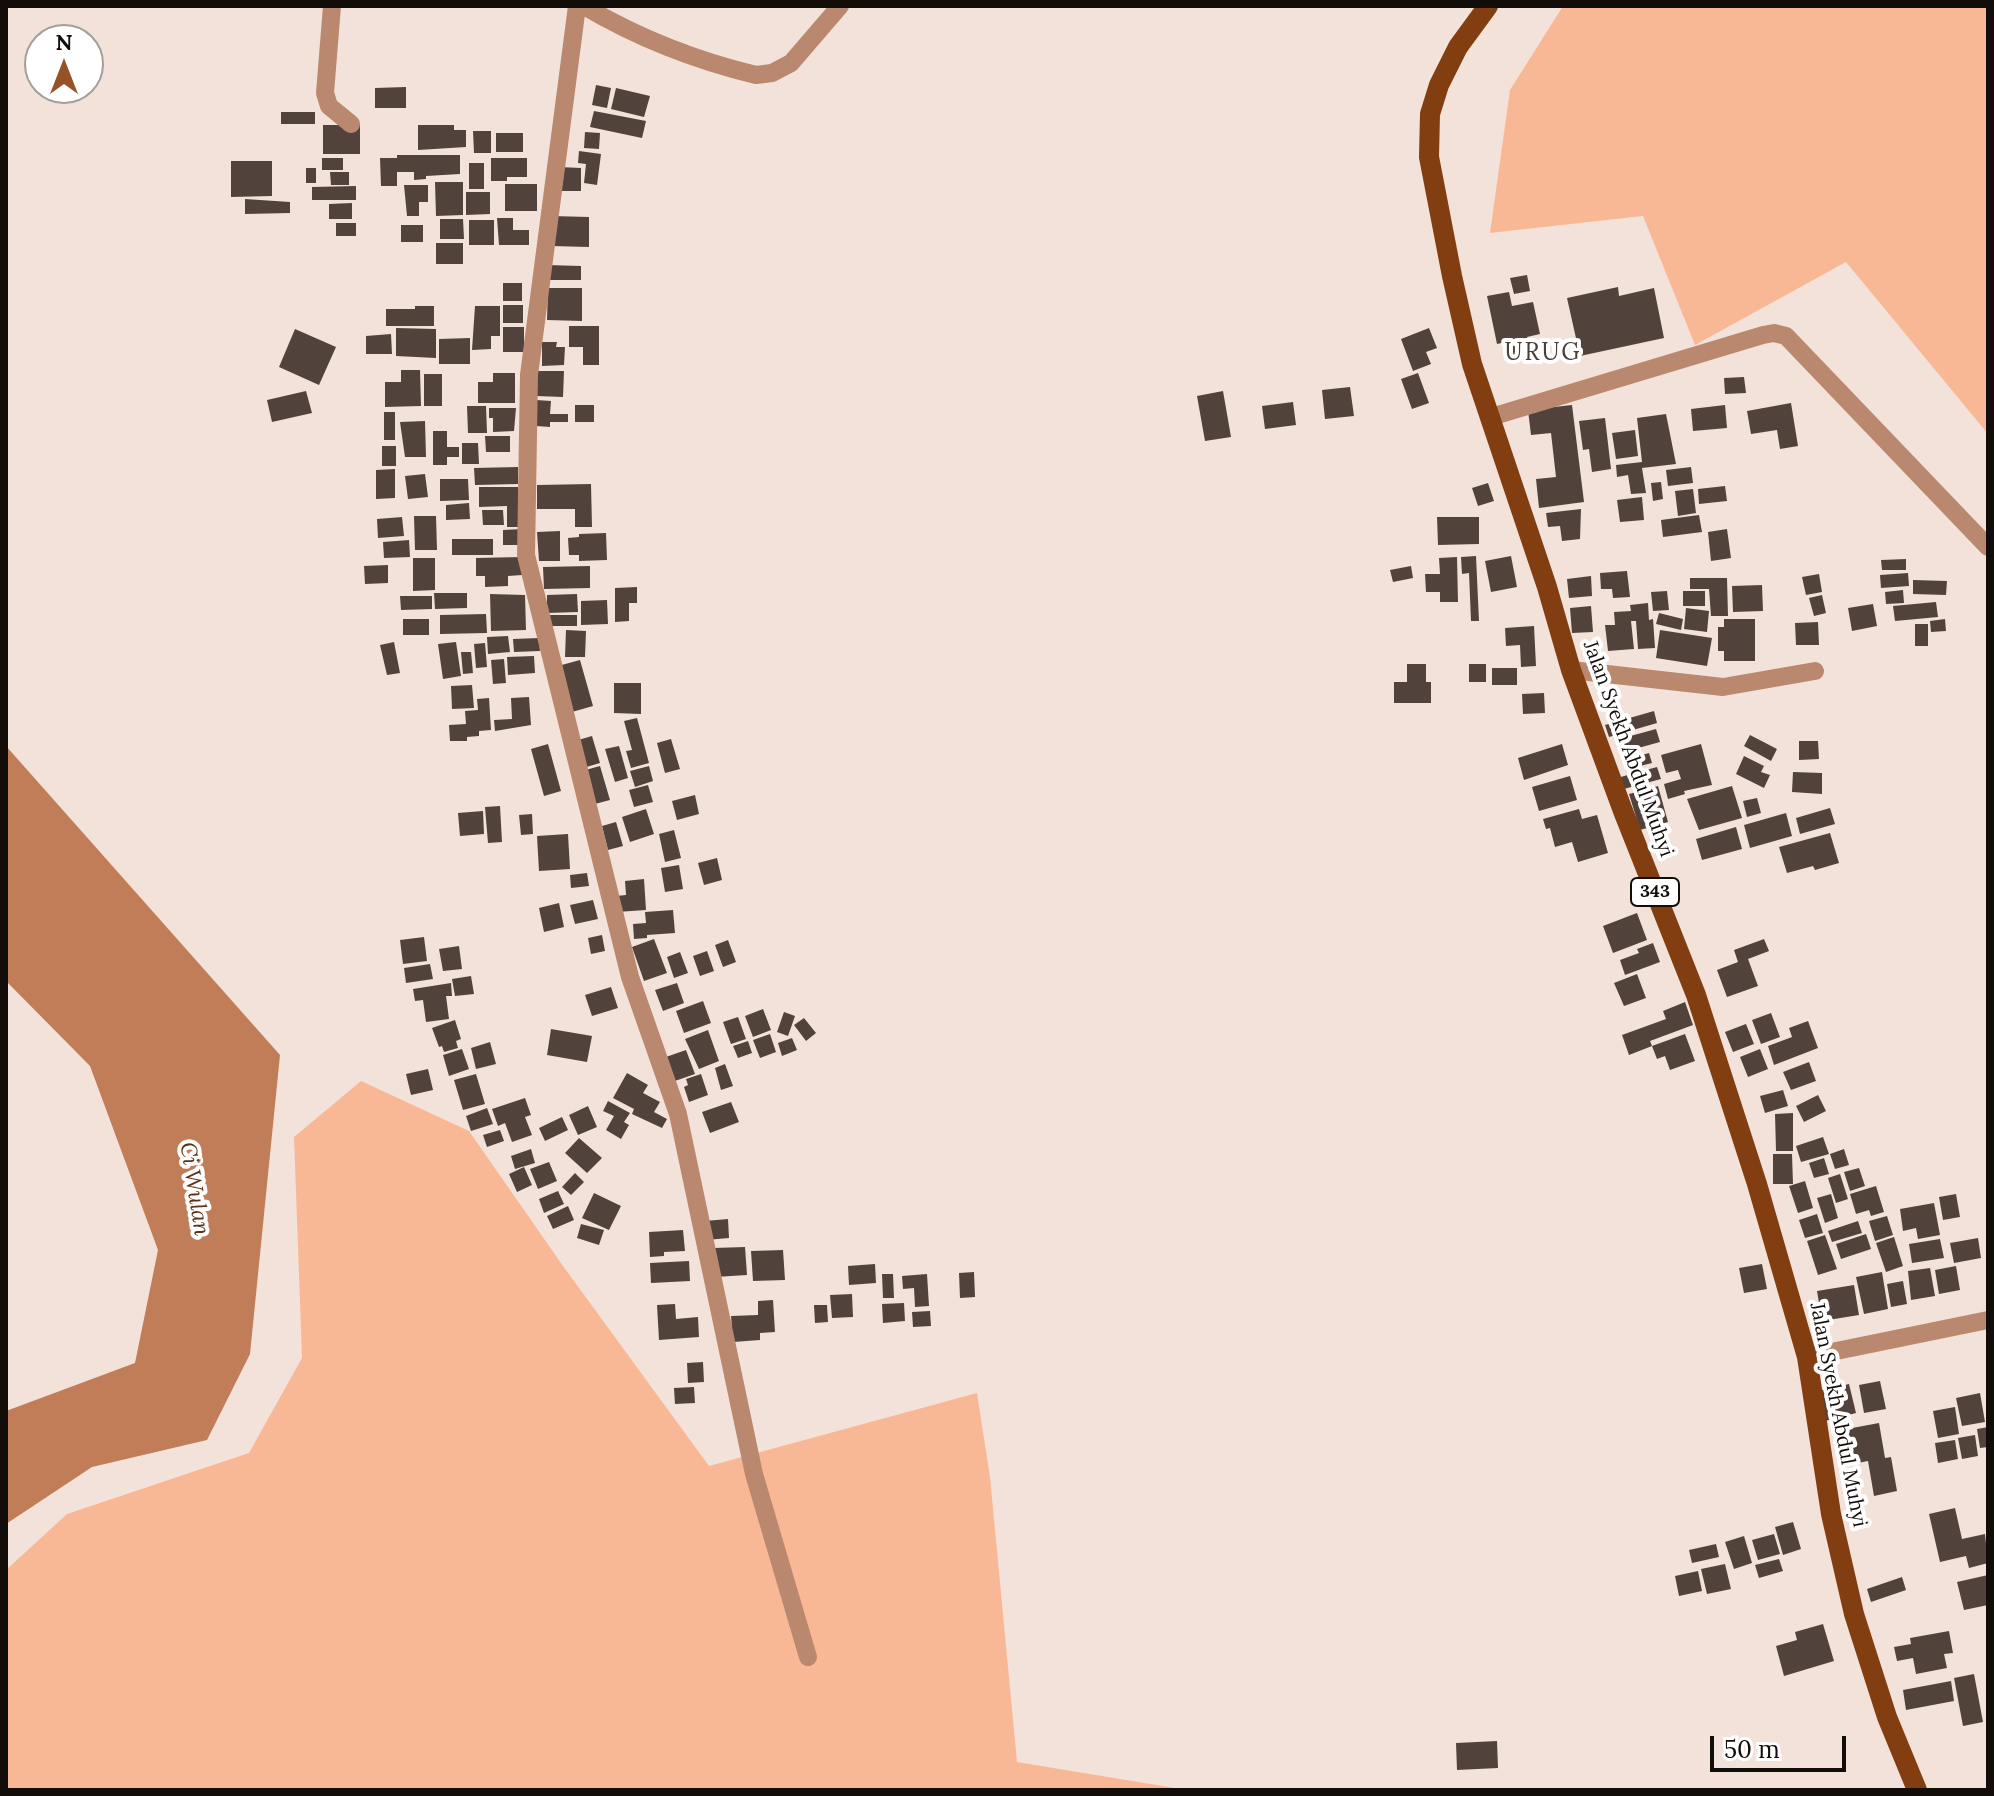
<!DOCTYPE html>
<style>
body{margin:0}
#map{position:relative;width:1994px;height:1796px;overflow:hidden;background:#f3e2d9;font-family:Lora,serif}
canvas{display:block}
.frame{position:absolute;inset:0;border:8px solid #130d0a;pointer-events:none}
.north{position:absolute;left:24px;top:24px;width:80px;height:80px;box-sizing:border-box;background:#fff;border:2px solid #a19e9d;border-radius:50%;rotate:0deg;font-size:22px;font-weight:700;line-height:32px;text-align:center;color:#130d0a}
.north::after{content:'';display:block;margin:auto;width:28px;height:36px;background:#975128;clip-path:polygon(50% 0,100% 100%,50% 72%,0 100%)}
.scale{position:absolute;left:1710px;top:1736px;width:136px;height:36px;box-sizing:border-box;border:4px solid #130d0a;border-top:0;padding-left:10px;font-size:24px;line-height:28px;white-space:nowrap;color:#130d0a;-webkit-text-stroke:6px #fff;paint-order:stroke}
</style>
<div id="map">
<canvas width="1994" height="1796"></canvas>
<div class="frame"></div>
<div class="north">N</div>
<div class="scale">50 m</div>
</div>
<script>
const c = document.querySelector('canvas').getContext('2d');
c.lineJoin = 'round';
function paint(path, color) { c.fillStyle = color; c.fill(path, 'evenodd'); }
function trace(path, color, width, dash) { c.strokeStyle = color; c.lineWidth = width; c.lineCap = dash ? 'butt' : 'round'; c.setLineDash(dash || []); c.stroke(path); }
function write(font, color, halo, rows, align = 'center') {
  c.font = font + ' Lora,serif'; c.lineWidth = 8; c.setLineDash([]); c.textBaseline = 'middle'; c.strokeStyle = halo; c.fillStyle = color; for (const [text, x, y, turn = 0] of rows) {
    c.save(); c.translate(x, y); c.rotate((+turn || 0) * Math.PI / 180); c.textAlign = isNaN(turn) ? turn : align; if (halo) c.strokeText(text, 0, 0); c.fillText(text, 0, 0); c.restore();
  }
}
const green = new Path2D(`
 M1563,6h425v428l-142,-172 -151,83 -52,-129 -153,17 20,-143z
 M361,1081l108,50 94,135 146,200 268,-73 13,84 27,285 170,28h-1181v-220l61,-56 182,-61 53,-95 -8,-221z`);
const water = new Path2D(`
 M6,746l274,309 -30,299 -43,86 -115,27 -86,57v-113l129,-48 23,-113 -68,-184 -84,-85z`);
const building = new Path2D(`
 M596,85l15,3 -4,20 -15,-3z
 M406,87v21h-31v-20z
 M616,88l34,8 -6,21 -33,-8z
 M594,111l52,10 -4,17 -52,-11z
 M281,112h34v12h-34z
 M323,125h37v29h-37z
 M418,125h36v5h12v17l-48,3z
 M473,131h18v22h-17z
 M585,132l15,1 -1,16 -15,-1z
 M496,133h27v19h-27z
 M579,151l22,3 -4,31 -13,-2 2,-19 -8,-1z
 M397,155h63v19l-34,2v3l-12,1v-8h-17v14h-16l-1,-28h17z
 M322,158h21v12h-21z
 M491,158h36v19h-20v4h-16z
 M231,161h41v35l-41,1z
 M469,163h15v26h-15z
 M559,167l22,1v23h-23z
 M306,168h10v15h-10z
 M330,172h19v13h-18z
 M435,182h28v33l-27,1z
 M505,184h32v27h-32z
 M404,185h24v17h-9v14h-12z
 M356,186v14h-44v-13z
 M466,192h24v22l-24,1z
 M245,199l45,3v11l-45,1z
 M352,203v16h-23v-15z
 M551,216l38,1v30l-38,-1z
 M497,218h16v12h16v15h-30z
 M440,219h23l1,20h-24z
 M469,220h25v25h-25z
 M336,223h20v13h-20z
 M401,225h22v17h-22z
 M436,243h27v21h-27z
 M547,265l34,1v14h-34z
 M1527,275l3,16 -16,3 -4,-16z
 M503,283h19v18h-19z
 M1618,287l1,9 35,-8 10,50 -84,18 -13,-58z
 M548,288h34v33l-35,-1z
 M1509,292l3,14 21,-4 7,32 -13,3 3,14 -21,5 -3,-14 -9,2 -10,-48z
 M503,305h20v18h-20z
 M415,306h19v20h-48v-17h29z
 M475,306h25v30h-9v13l-19,1z
 M569,326h30v39h-16v-18h-14z
 M503,327h21v25h-21z
 M396,328l40,1v29l-40,-2z
 M1429,328l8,20 -11,4 5,12 -18,7 -12,-32z
 M295,329l41,18 -17,38 -40,-18z
 M391,334l1,20h-26v-18z
 M470,338v26h-31v-25z
 M542,342h15l-1,5h9l-1,18 -22,1z
 M401,370h19l1,36 -36,1v-25h16z
 M536,371h28l-1,26 -27,-1z
 M493,373h22v30h-37v-21h15z
 M1418,373l11,30 -17,6 -11,-30z
 M424,374h18v32h-18z
 M1744,377l2,16 -21,1 -1,-16z
 M1350,387l4,29 -29,3 -3,-29z
 M306,391l6,22 -40,9 -5,-22z
 M1223,391l8,46 -26,4 -8,-45z
 M536,400l15,1 -1,13h18v8h-18v5l-14,-1z
 M1293,402l3,23 -31,4 -3,-23z
 M1791,403l7,43 -18,3 -3,-19 -26,4 -4,-23z
 M575,405h19v17h-19z
 M1572,405l12,97 -45,6 -3,-29 20,-2 -5,-44 -20,2 -3,-25z
 M1725,405l2,23 -34,3 -2,-22z
 M467,406h19l1,27h-19z
 M489,408h27l-2,23 -21,1v-14h-4z
 M384,412h11v28h-11z
 M1666,414l10,50 -34,4 4,25 -15,1 -3,-19 -11,2 -1,-12 26,-3 -5,-44z
 M1605,418l6,51 -19,3 -3,-23 -6,1 -4,-29z
 M425,421l1,36h-21l-5,-35z
 M1635,430l3,26 -22,3 -4,-26z
 M433,431h14v16h12v10h-12v8h-14z
 M485,436h25v16h-24z
 M462,443h16l1,21h-17z
 M382,446h14v20h-14z
 M518,467v17l-43,1 -1,-17z
 M1691,467l2,16 -25,3 -2,-16z
 M395,469v29l-19,1v-29z
 M425,474l3,23 -20,2 -3,-23z
 M440,479h28l1,21 -29,1z
 M1661,482l2,17 -10,2 -2,-18z
 M1488,483l6,18 -16,5 -6,-18z
 M591,484l1,43h-17v-18h-38v-24z
 M1725,486l2,15 -28,3 -1,-15z
 M479,487h39l4,40h-15v-21l-28,1z
 M1693,489l3,24 -18,3 -3,-25z
 M1642,497l2,23 -24,2 -3,-22z
 M469,503l1,16 -24,1v-15z
 M1581,509l-1,30 -18,2 -2,-15 -12,1 -2,-14z
 M482,510h21l1,15h-21z
 M1699,515l3,17 -39,5 -2,-17z
 M414,516h22l1,34h-22z
 M402,517l2,19 -26,2 -1,-19z
 M1437,517h42v27l-41,1z
 M523,529v16h-20v-15z
 M1727,529l4,29 -20,3 -3,-29z
 M560,531v30h-21l-2,-29z
 M606,533l1,27 -28,1v-6h-10l-1,-17 11,-1v-3z
 M452,539h41v16h-41z
 M409,540l1,17 -26,1 -1,-16z
 M1476,556l3,65h-8l-2,-48 -7,1 -1,-17z
 M1511,556l6,31 -26,5 -6,-31z
 M521,557l1,18 -14,1v10l-23,1v-11h-9v-18z
 M1457,557l1,45h-18v-10h-14l-1,-18h15l-1,-16z
 M413,558h22v32l-22,1z
 M1906,559v11h-24l-1,-10z
 M388,565v18l-23,1 -1,-18z
 M590,566v22l-46,1 -1,-22z
 M1411,566l2,12 -20,4 -3,-12z
 M1627,571l3,26 -17,1 -1,-9h-11l-1,-16z
 M1908,573l1,13 -28,2 -1,-13z
 M1819,574l3,18 -16,3 -4,-18z
 M1591,576l1,20 -23,2 -2,-19z
 M1690,578h37l1,38h-17l-2,-27h-19z
 M1913,580l34,1 -1,14 -33,-1z
 M1762,585l1,26 -30,1 -1,-26z
 M637,587v16h-8v18l-14,1v-34z
 M1903,590l1,13 -18,1 -1,-12z
 M1667,591l2,19 -16,1 -2,-19z
 M1683,591h22v15h-22z
 M434,593h33v15l-32,1z
 M490,594l35,1 1,35 -35,1z
 M577,594l1,18 -31,1v-18z
 M1822,595l4,18 -12,3 -5,-18z
 M400,596h32v13l-31,1z
 M607,600l1,24 -27,1v-24z
 M1936,602l2,15 -43,4 -2,-15z
 M1648,603l1,17 4,-1 2,29 -17,1 -2,-28h-5l3,28 -26,2 -3,-26h10l-1,-13 17,-1 -1,-6z
 M1873,604l4,22 -25,5 -4,-23z
 M1591,606l2,26 -21,1 -2,-25z
 M1686,608l23,3 -2,21 -23,-3z
 M1659,613l24,6 -2,11 -25,-6z
 M486,614l1,19 -47,1v-19z
 M549,615h28v11h-28z
 M403,619h26v16h-26z
 M1724,619h31v42h-31v-10h-6v-24h6z
 M1945,619l1,12 -15,1 -1,-11z
 M1818,622l1,23h-23l-1,-22z
 M1915,624h13v22h-13z
 M1534,626l2,40 -15,1 -1,-22 -14,1 -1,-18z
 M566,630l20,1 -1,26h-20z
 M1660,630l52,8 -5,28 -51,-8z
 M508,636l2,16 -22,2 -1,-17z
 M539,638l1,13 -26,1 -1,-13z
 M394,642l6,31 -13,2 -7,-30z
 M456,642l5,34 -18,3 -5,-35z
 M485,643l2,24 -11,1 -2,-24z
 M461,652h10l2,21 -10,1z
 M534,656l1,17 -27,2 -1,-18z
 M504,659l2,24 -13,1 -2,-24z
 M580,660l13,46 -21,6 -14,-46z
 M1407,664h19v18h5v21h-37v-21h13z
 M1469,664h17v18h-17z
 M1492,668h25v17h-25z
 M614,683h27v31l-27,-1z
 M472,685l2,23 -22,1 -1,-23z
 M1544,693l1,20 -22,1 -1,-20z
 M529,697l2,28 -36,6 -1,-11 18,-1 -1,-21z
 M489,698l2,32 -12,1v5l-12,1v4h-17l-1,-16 17,-1 -1,-13 13,-1 -1,-11z
 M1654,711l3,12 -48,14 -4,-12z
 M637,718l12,45 -18,5 -5,-17 6,-1 -8,-29z
 M1656,729l4,13 -40,11 -4,-13z
 M1750,735l27,14 -6,12 -27,-15z
 M592,736l8,27 -17,5 -8,-27z
 M671,739l9,30 -15,4 -8,-30z
 M1799,741h19l1,18 -20,1z
 M548,744l13,47 -17,5 -13,-47z
 M1562,744l6,21 -44,15 -6,-22z
 M1701,744l11,41 -28,6 1,3 -17,5 -4,-15 17,-5 -3,-9 -12,3 -5,-18z
 M619,746l9,32 -13,4 -10,-33z
 M1649,753l3,10 -20,5 -3,-9z
 M1744,756l20,10 -3,6 9,3 -6,13 -28,-14z
 M600,766l10,34 -19,5 -9,-34z
 M649,766l4,15 -18,6 -5,-16z
 M1657,767l4,12 -41,11 -3,-12z
 M1793,772l29,1v21l-30,-2z
 M1570,776l7,24 -38,11 -7,-24z
 M648,785l5,17 -19,5 -5,-17z
 M1658,786l10,36 -28,8 -11,-36z
 M1732,786l10,32 -43,12 -12,-31z
 M695,795l4,19 -22,6 -5,-19z
 M1757,798l4,15 -14,4 -4,-16z
 M500,806l2,36 -14,1 -3,-36z
 M1830,808l5,16 -35,10 -4,-16z
 M646,809l8,25 -24,8 -8,-25z
 M1579,809l3,10 15,-4 11,38 -30,9 -6,-20 -17,5 -5,-19 -4,1 -3,-10z
 M483,811l1,23 -24,2 -2,-23z
 M1786,813l6,23 -42,12 -6,-23z
 M532,814l1,20 -12,1 -2,-20z
 M616,822l7,24 -15,4 -6,-24z
 M1736,827l6,22 -40,11 -6,-21z
 M674,830l7,28 -16,4 -6,-28z
 M1830,833l9,30 -24,7 -2,-4 -26,7 -8,-26z
 M568,834l2,35 -31,2 -2,-35z
 M717,858l5,22 -18,5 -6,-22z
 M679,865l4,24 -18,3 -4,-24z
 M587,873l2,13 -18,2 -1,-13z
 M644,879l2,31 -29,2 -1,-16 10,-1 -1,-14z
 M593,900l5,19 -23,5 -5,-19z
 M559,903l5,24 -20,5 -5,-24z
 M673,910l2,23 -28,2v3l-13,1 -1,-15 13,-1 -1,-11z
 M1637,913l10,27 -34,13 -10,-27z
 M602,935l3,16 -14,3 -3,-16z
 M424,937l3,24 -24,3 -3,-24z
 M654,939l13,34 -23,8 -12,-34z
 M1764,939l5,12 -21,8 10,27 -31,11 -10,-27 21,-8 -4,-12z
 M728,940l8,22 -13,5 -8,-22z
 M1653,943l7,19 -35,13 -5,-15 19,-7 -2,-4z
 M459,946l3,23 -19,2 -4,-22z
 M707,951l7,20 -14,5 -7,-20z
 M680,952l8,21 -14,5 -7,-21z
 M430,964l3,15 -27,4 -2,-15z
 M1637,974l9,24 -22,8 -10,-23z
 M471,976l3,18 -19,2 -3,-17z
 M451,983l1,13h-6l3,23 -23,3 -3,-22 -8,1 -2,-12z
 M677,983l7,20 -21,8 -8,-21z
 M611,987l7,21 -26,8 -7,-21z
 M703,1001l8,22 -27,10 -8,-22z
 M1685,1002l8,23 -43,16 2,5 33,-12 10,27 -25,9 -5,-14 -8,3 -5,-13 -23,9 -7,-20 44,-16 -3,-8z
 M763,1009l8,21 -18,7 -8,-21z
 M784,1012l11,4 -7,20 -11,-4z
 M1771,1013l9,24 -19,7 -9,-24z
 M738,1017l8,22 -15,5 -8,-22z
 M804,1018l12,15 -10,8 -12,-16z
 M455,1020l6,19 -5,2 2,7 -14,4 -2,-6 -3,1 -7,-19z
 M1808,1021l10,27 -44,17 -6,-19 24,-9 -3,-9z
 M1746,1024l8,20 -21,8 -8,-20z
 M551,1029l41,7 -5,26 -40,-7z
 M708,1030l11,31 -20,8 -14,-30z
 M770,1034l6,18 -16,6 -7,-18z
 M792,1038l5,12 -15,6 -4,-13z
 M748,1041l4,12 -14,5 -5,-12z
 M490,1042l6,22 -20,5 -5,-21z
 M462,1049l7,20 -20,7 -6,-21z
 M1760,1049l8,20 -20,8 -8,-20z
 M686,1050l9,24 -23,8 -9,-24z
 M1809,1062l7,19 -25,9 -8,-18z
 M725,1064l8,22 -12,4 -6,-22z
 M428,1069l5,21 -22,5 -5,-21z
 M627,1073l21,12 -5,8 17,9 -6,10 13,7 -5,9 -30,-14 2,-5 -21,-11z
 M476,1074l9,30 -22,6 -9,-30z
 M701,1074l7,21 -19,7 -5,-15 4,-2 -2,-6z
 M1783,1090l5,16 -23,7 -5,-17z
 M1818,1095l8,16 -22,11 -8,-16z
 M525,1098l6,17 -6,2 7,18 -20,7 -7,-19 -7,3 -6,-17z
 M608,1101l22,12 -6,9 5,3 -8,14 -15,-9 8,-14 -11,-5z
 M731,1102l8,20 -29,11 -8,-21z
 M588,1106l9,21 -19,8 -9,-20z
 M487,1108l6,16 -22,7 -5,-15z
 M1793,1113v38h-17l-1,-37z
 M562,1117l6,13 -23,11 -6,-13z
 M500,1130l4,11 -17,6 -4,-12z
 M1823,1137l6,17 -28,8 -5,-16z
 M579,1138l23,20 -15,15 -22,-20z
 M531,1149l4,14 -20,6 -4,-13z
 M1844,1149l5,16 -14,4 -5,-15z
 M1773,1154h19l1,30h-20z
 M1824,1158l5,16 -15,4 -5,-15z
 M549,1162l8,19 -19,8 -8,-20z
 M524,1167l8,18 -15,7 -8,-18z
 M1859,1168l6,18 -15,5 -6,-19z
 M575,1173l9,9 -13,13 -9,-8z
 M1840,1174l8,25 -12,4 -8,-25z
 M1805,1181l8,27 -15,5 -9,-27z
 M1876,1186l8,26 -13,4 -2,-6 -13,4 -6,-20z
 M558,1191l6,13 -20,9 -5,-14z
 M594,1193l27,13 -12,24 -27,-12z
 M1831,1194l7,24 -13,5 -8,-25z
 M1956,1194l4,23 -17,3 -4,-23z
 M1934,1203l6,32 -22,4 -2,-11 -13,3 -3,-22z
 M568,1206l6,14 -21,9 -6,-13z
 M1817,1214l6,19 -18,5 -6,-18z
 M1887,1216l6,19 -18,6 -6,-20z
 M728,1219l1,19 -23,2 -1,-19z
 M1858,1221l4,12 -30,9 -4,-11z
 M581,1224l23,6 -5,15 -22,-7z
 M683,1230l2,21 -21,1v4l-14,1 -1,-25z
 M1866,1234l5,15 -30,10 -5,-15z
 M1825,1235l12,34 -19,6 -11,-34z
 M1894,1237l9,29 -17,6 -10,-29z
 M1978,1238l3,20 -27,5 -4,-20z
 M1940,1239l4,19 -32,5 -3,-19z
 M745,1247l2,28 -32,2 -2,-29z
 M783,1250l2,30 -32,1 -2,-30z
 M689,1261l1,20 -39,2 -1,-20z
 M875,1264l1,19 -27,2 -1,-19z
 M1762,1264l5,25 -23,4 -5,-25z
 M1956,1266l4,24 -21,4 -4,-24z
 M1930,1268l5,28 -24,4 -3,-29z
 M974,1272l1,25 -15,1 -1,-25z
 M1882,1272l6,37 -24,5 -8,-37z
 M882,1274h11l1,24h-11z
 M927,1274l2,32 -14,1 -1,-19 -11,1 -1,-13z
 M1903,1281l4,23 -16,3 -4,-23z
 M1854,1285l5,30 -37,6 -5,-30z
 M852,1294l1,23 -21,1 -2,-23z
 M773,1300l2,32 -15,1v7l-27,2 -2,-26 27,-1v-14z
 M904,1303l1,18 -22,2 -1,-19z
 M675,1304l1,15 22,-2 1,20 -40,3 -2,-35z
 M814,1305h13l1,17 -13,1z
 M930,1311l1,15 -18,1 -1,-15z
 M703,1362l1,20 -16,1 -1,-20z
 M1880,1381l6,28 -22,4 -5,-28z
 M1849,1384l7,29 -31,8 -7,-30z
 M694,1387l1,16 -20,1 -1,-16z
 M1980,1393l5,29 -23,4 -6,-28z
 M1955,1407l4,27 -21,4 -5,-27z
 M1879,1423l6,35 6,-1 6,34 -23,5 -6,-35 -26,5 -6,-35z
 M1988,1427v20l-8,1 -3,-19z
 M1975,1435l3,21 -16,3 -4,-21z
 M1955,1440l3,19 -20,4 -3,-20z
 M1955,1508l7,31 23,-5 3,29 -19,5 -3,-12 -26,6 -11,-48z
 M1793,1522l8,27 -18,6 -8,-28z
 M1774,1534l6,20 -22,6 -6,-20z
 M1744,1536l8,27 -18,6 -9,-27z
 M1716,1544l3,13 -27,6 -3,-13z
 M1779,1559l4,12 -24,7 -4,-13z
 M1725,1564l6,25 -24,5 -6,-25z
 M1698,1571l4,20 -23,5 -4,-20z
 M1988,1575v30l-24,5 -7,-28z
 M1902,1577l4,13 -35,12 -4,-13z
 M1823,1624l11,37 -50,15 -8,-30 21,-6 -2,-8z
 M1949,1631l4,22 -9,1 3,14 -31,6 -3,-16 -16,3 -3,-14 17,-3 -1,-6z
 M1974,1674l9,48 -20,4 -9,-48z
 M1951,1681l3,20 -48,9 -3,-20z
 M1497,1741l1,27 -41,2 -1,-27z`);
const street = new Path2D(`
 M332,6l-7,87 4,13 22,18
 M577,6l-48,369 -3,180 104,422 48,137 76,360 54,183
 M584,6c54,32 110,54 172,69l16,-2 19,-10 49,-57
 M1491,417l272,-82 11,-2 12,3 202,211
 M1571,670l152,17 92,-16
 M1807,1357l181,-37`);
const primary = new Path2D(`
 M1488,6l-30,41 -19,38 -9,29 -1,43 23,119 20,88 75,223 24,83 52,141 73,184 61,189 50,173 24,157 23,100 33,103 30,73`);
const shields = [
 [1655,892,48]
];
const shieldNames = [
 ["343",1655,892]
];
const streetNames = [
 ["Jalan Syekh Abdul Muhyi",1628,749,70],
 ["Jalan Syekh Abdul Muhyi",1838,1415,79]
];
const waterNames = [
 ["Ci Wulan",194,1189,81]
];
const quarterNames = [
 ["URUG",1543,353]
];
paint(green, '#f9b895');
paint(water, '#c17d58');
paint(building, '#51433c');
trace(street, '#ba886e', 18);
trace(primary, '#823e11', 20);
for (const [x, y, w] of shields) { const box = new Path2D(); box.roundRect(x - w / 2, y - 14, w, 28, 6); c.fillStyle = '#fff'; c.fill(box); trace(box, '#130d0a', 2); }
write('bold 18px', '#130d0a', null, shieldNames);
write('20px', '#130d0a', '#fff', streetNames);
write('italic 22px', '#5e3014', '#fff', waterNames);
c.letterSpacing = '2px';
write('24px', '#4c3e37', '#fff', quarterNames);
c.letterSpacing = '0px';
</script>
